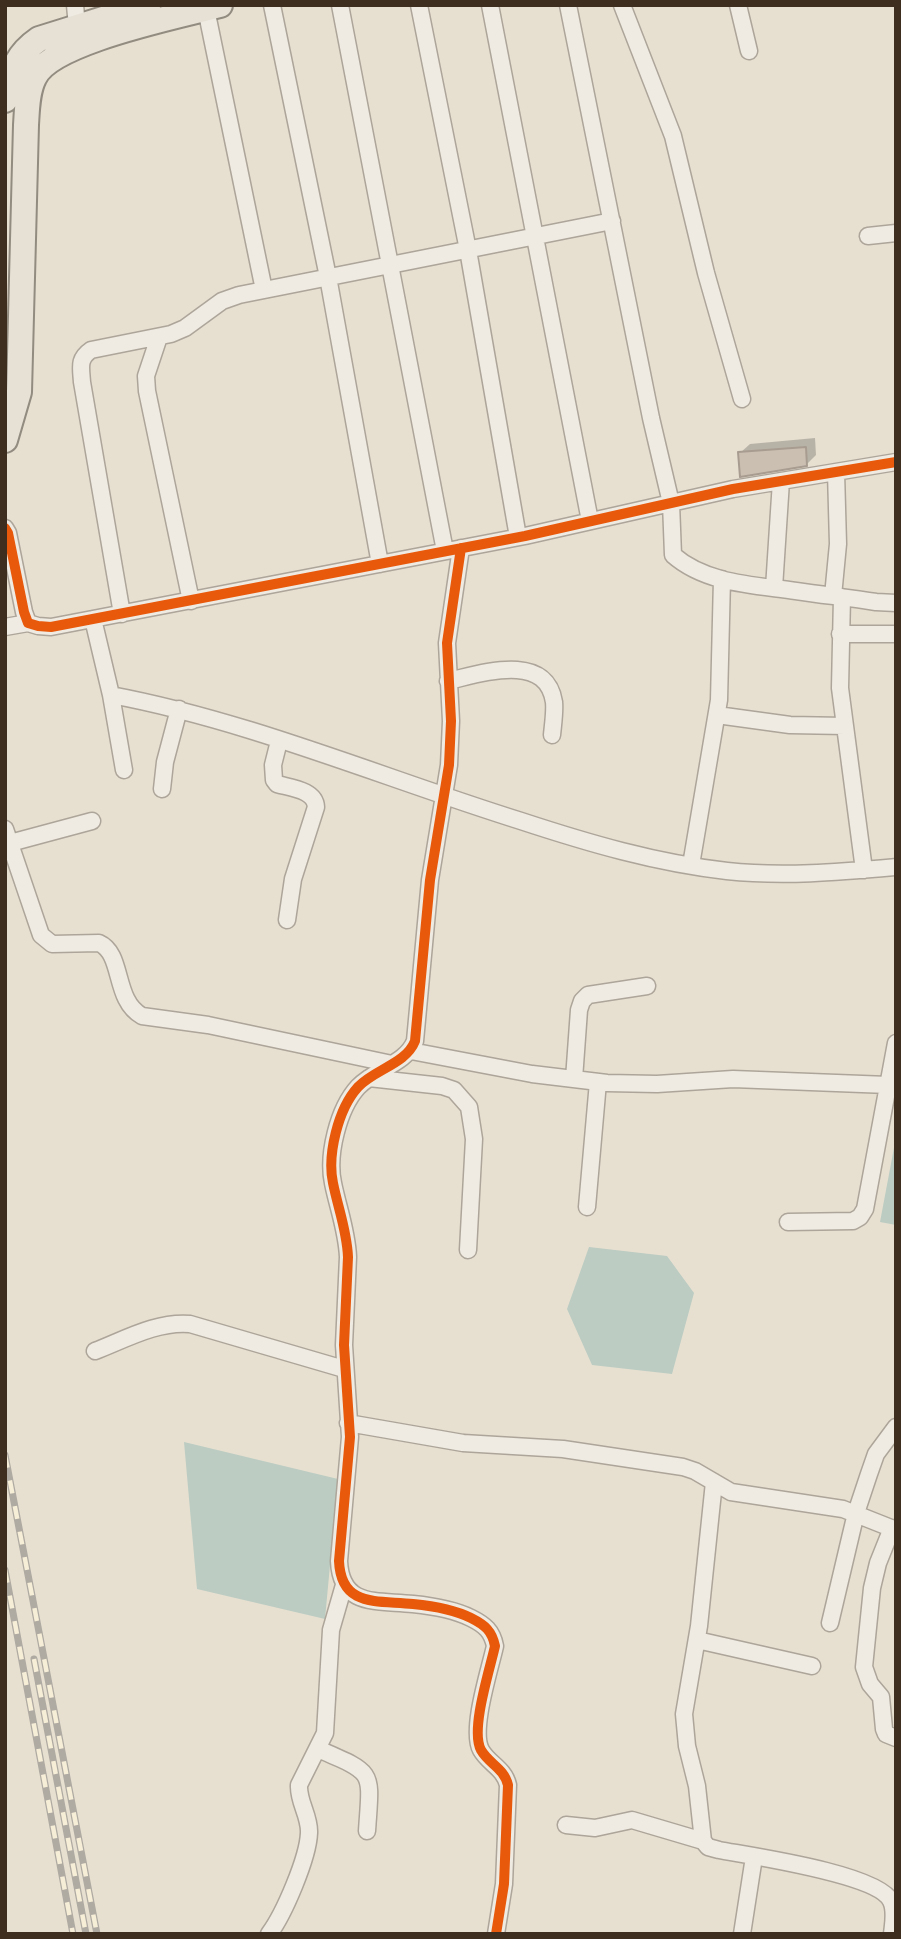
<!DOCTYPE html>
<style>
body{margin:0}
#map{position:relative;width:901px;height:1939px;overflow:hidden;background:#e7e0d1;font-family:Georgia,serif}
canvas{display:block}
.frame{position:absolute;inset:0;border:7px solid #3d2e20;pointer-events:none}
</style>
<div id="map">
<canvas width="901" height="1939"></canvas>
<div class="frame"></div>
</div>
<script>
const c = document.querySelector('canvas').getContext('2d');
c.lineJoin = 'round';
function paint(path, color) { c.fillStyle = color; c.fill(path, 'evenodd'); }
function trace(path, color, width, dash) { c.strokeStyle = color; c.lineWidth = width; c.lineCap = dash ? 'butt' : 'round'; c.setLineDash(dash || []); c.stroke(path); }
const water = new Path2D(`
 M896,1137v88l-16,-3z
 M589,1247l78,9 27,37 -22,81 -80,-9 -25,-56z
 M184,1442l154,37 -13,140 -128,-30z`);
const shadow = new Path2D(`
 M815,438l1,17 -9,9 -67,-11 10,-9z`);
const building = new Path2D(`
 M806,447l1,19 -67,11 -2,-25z`);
const minor = new Path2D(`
 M75,5l2,21
 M272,5l56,272 52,287
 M340,5l105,546
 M419,5l49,245 50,287
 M490,5l100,516
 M568,5l83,413 20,85 2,52c33,29 82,30 123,36 27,4 54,7 80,11l20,1
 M622,5l51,131 33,137 36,126
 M738,5l11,46
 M206,9l58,281
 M868,236l28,-3
 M159,337l-13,39 1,15 44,210
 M5,528l3,5 16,79 4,11 10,3 13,1 474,-91 208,-47 163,-27
 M461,548l-14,95 4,78 -2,44 -19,115 -15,161c-9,23 -40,28 -57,46 -20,22 -31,68 -25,96 5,25 14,48 15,74l-4,88 6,92 -11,124c2,47 39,39 74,43 20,2 40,5 58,14 14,7 21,13 24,28 -5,23 -25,84 -14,104 8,14 23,18 27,35l-4,99 -8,50
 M774,588l7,-107
 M833,596l5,-52 -2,-72
 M842,597l-2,91 24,182
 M122,614l-40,-232c-1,-15 -4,-23 9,-32l80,-16 14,-6 37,-27 17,-6 373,-74
 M93,619l18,76 13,75
 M5,627l23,-4
 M840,634h56
 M448,681c32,-7 98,-30 106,21 1,10 -1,22 -2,33
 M111,695c139,26 275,84 410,126 67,22 135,42 206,50 56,6 112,1 169,-4
 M717,715l73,10 55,1
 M279,741l-6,24 1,15 3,4c14,4 38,6 39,23l-23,72 -6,41
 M162,789l3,-27 14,-53
 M5,829l36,106 11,9 47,-1c25,11 14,57 43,73l66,9 184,39
 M10,843l82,-22
 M691,865l28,-165 3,-121
 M411,1051l121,23 75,9 50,1 76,-5 155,6
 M369,1078l73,8 12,4 15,17 5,32 -6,111
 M574,1079l5,-69 3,-9 6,-6 59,-9
 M587,1207l11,-125
 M788,1222l65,-1 7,-4 5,-8 31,-166
 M95,1351c29,-11 62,-30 95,-27l154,45
 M348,1423l115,20 100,6 120,18 12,4 36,21 112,17 53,21
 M714,1482l-15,144 -15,88 3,32 10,40 6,55 5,6 11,3c32,6 159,24 172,51 5,10 2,23 1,33
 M892,1528l-14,35 -6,25 -8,79 6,17 11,13 3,32 2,5 10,4
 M830,1623l26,-110 13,-39 7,-20 20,-27
 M697,1640l115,26
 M318,1749c58,25 53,21 49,82
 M566,1825l29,3 37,-8 71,21
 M269,1934c15,-20 39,-76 40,-101 1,-17 -11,-31 -10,-48l26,-52 6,-103 13,-45
 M742,1934l12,-77`);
const primary = new Path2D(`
 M5,100c7,-27 9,-44 34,-61l109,-34
 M5,440l14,-48 7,-267c1,-15 1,-33 8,-47 16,-37 146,-62 186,-73`);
const rail = new Path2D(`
 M5,1455l92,479
 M5,1570l68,364
 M34,1659l52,275`);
const cycleway = new Path2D(`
 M5,528l3,5 16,79 4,11 10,3 13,1 474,-91 208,-47 163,-27
 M461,548l-14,95 4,78 -2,44 -19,115 -15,161c-9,23 -40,28 -57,46 -20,22 -31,68 -25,96 5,25 14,48 15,74l-4,88 6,92 -11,124c2,47 39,39 74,43 20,2 40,5 58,14 14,7 21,13 24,28 -5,23 -25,84 -14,104 8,14 23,18 27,35l-4,99 -8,50`);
paint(water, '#bcccc2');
paint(shadow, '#0003');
paint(building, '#cbbfb2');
trace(building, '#a89c90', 2);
trace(minor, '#ada599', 19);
trace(primary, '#928b80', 28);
trace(minor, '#efebe3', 16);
trace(primary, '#e6e1d4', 24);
trace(rail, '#afaaa2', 7);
trace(rail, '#f7eed8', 4.5, [13]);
trace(cycleway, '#e8590c', 10);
</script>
